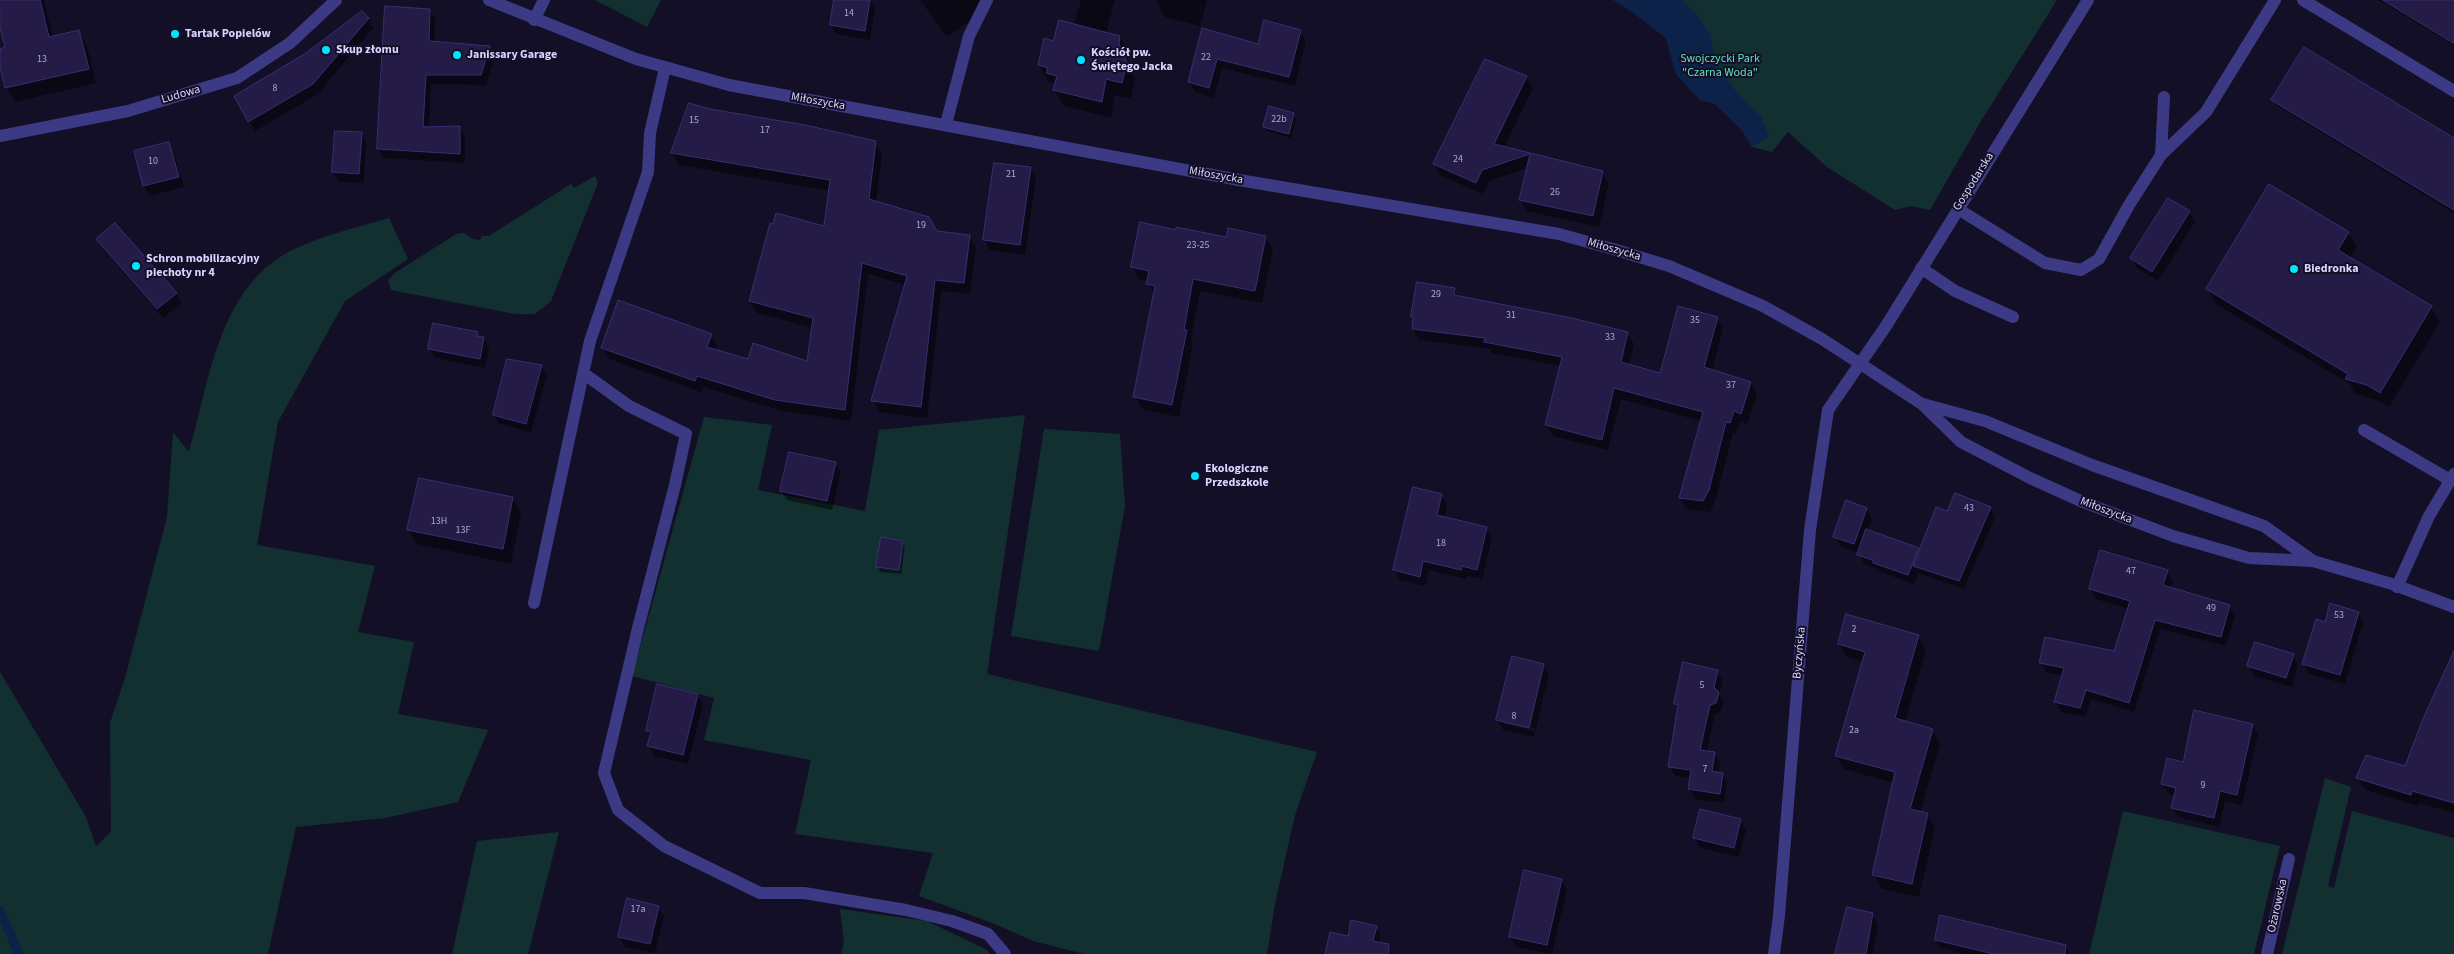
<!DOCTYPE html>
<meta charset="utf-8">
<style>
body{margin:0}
canvas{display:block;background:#130f26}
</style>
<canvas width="2454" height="954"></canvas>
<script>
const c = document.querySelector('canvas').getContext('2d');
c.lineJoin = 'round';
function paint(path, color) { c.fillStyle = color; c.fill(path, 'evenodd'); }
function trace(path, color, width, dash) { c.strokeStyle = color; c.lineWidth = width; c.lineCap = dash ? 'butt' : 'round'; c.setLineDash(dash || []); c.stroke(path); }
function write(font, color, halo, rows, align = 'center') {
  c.font = font + ' "Source Sans 3",sans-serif'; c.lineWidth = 4; c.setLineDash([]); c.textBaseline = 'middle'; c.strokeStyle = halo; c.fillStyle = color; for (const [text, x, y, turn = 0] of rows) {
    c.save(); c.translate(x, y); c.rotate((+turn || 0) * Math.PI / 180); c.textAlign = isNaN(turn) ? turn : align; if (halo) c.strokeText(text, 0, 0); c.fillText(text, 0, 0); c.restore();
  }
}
const green = new Path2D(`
 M595,0h66l-14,27z
 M1613,0h444l-76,121 -51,89 -20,-4 -15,4 -68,-43 -39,-35 -16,20 -20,-5 -11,-18 -26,-25 -15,-4 -24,-26 -10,-36 -35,-27z
 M595,176l3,7 -47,118 -16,13h-20l-124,-24 -3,-10 7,-7 61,-39 8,-1 9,6 7,1 2,-4h7l82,-52 3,4z
 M389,218l19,41 -63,42 -67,121 -21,123 118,21 -17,66 56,10 -16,72 90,16 -30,72 -73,16 -89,9 -28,127h-268v-282l86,145 10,29 15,-14 -1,-109 15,-45 42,-161 6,-85 16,20c21,-73 30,-171 110,-205 28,-13 60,-20 90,-29z
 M1025,415l-38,259 330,78 -22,63 -20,89 -8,50h-183l-51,-13 -38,-17 -76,-28 14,-43 -138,-19 16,-74 -107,-20 10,-42 -82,-22 72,-259 68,8 -14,65 107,21 14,-81z
 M1044,429l76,5 5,72 -26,145 -88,-15z
 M2325,778l26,9 -23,99 6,2 18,-77 102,27v116h-172z
 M2123,811l157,35 -26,108h-165z
 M559,832l-31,122h-76l25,-113z
 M840,909l87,12 60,29 3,4h-149l3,-12z`);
const water = new Path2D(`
 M1613,0h69l12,11 16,23 6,29 21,30 24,24 8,19 -17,11 -11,-18 -26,-25 -15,-4 -24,-26 -10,-36 -35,-27z`);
const shadow = new Path2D(`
 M0,0h44l9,37 26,-6 8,15 9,37 -81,19 -9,-15 -6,-26v-11l6,-2 -6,-25z
 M835,0h36l4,8 -5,32 -34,-6 -5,-9z
 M920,0h69l3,5 -45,32z
 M1081,0h34l-9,33 13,3 9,16v10l7,18 -4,18 -16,-3 -4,23 -47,-12 -10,-16 -1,-7 -5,-1 -9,-17 15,-23 20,-17z
 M1156,0h51l-7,26 -35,-9z
 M2379,0h75v45z
 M429,10l6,9 -1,24 55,4 6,10 -9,28 -55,-1 -2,44 30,-1 6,10v26l-81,-5 -6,-9z
 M368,19l5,9 -55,66 -63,37 -19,-34z
 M1203,30l56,15 41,-14 6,10 -11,45 -73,-18 -8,30 -19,-6 -6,-10z
 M1526,77l7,11 -29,60 98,24 7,12 -10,43 -72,-16 -7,-12 8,-31 -39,13 -6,13 -42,-18 -7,-12z
 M2273,100l181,39v74l-178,-108z
 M710,110l165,33 7,11 -6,49 61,29 32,4 7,12 -6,46 -29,-3 -14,127 -48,-6 -6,-12 33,-115 -38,-11 -17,147 -69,-10 -79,-24 -2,5 -92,-33 -7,-11 109,-13 6,11 -1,5 32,9 60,3 5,-35 -56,-15 -7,-12 75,-74 5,-36 -151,-26 -7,-12z
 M1293,114l3,5 -5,19 -24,-7 -2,-4z
 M361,133l5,10 -2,40 -25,-1 -6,-10z
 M169,144l5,10 10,33 -34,9 -6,-10 -8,-34z
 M1030,168l6,10 -11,77 -35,-5 -5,-10z
 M2189,212l6,10 -37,59 -21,-13 -5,-10z
 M115,225l61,69 6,9 -19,15 -60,-69 -5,-10z
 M1177,231l50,8 39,-2 7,12 -11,54 -62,-12 -9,49 2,4 -14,73 -37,-8 -7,-12 19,-102 -6,-14 -9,-1 -7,-13z
 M2348,233l9,14 -7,11 81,49 9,15 -51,85 -13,-7 -21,-6 -5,-10 -134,-80 -9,-15z
 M1454,289l5,8 168,36 7,11 -5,21 32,9 56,-56 6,11 -11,42 39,12 6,12 -10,29 -7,-2 -4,12 -3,-1 -18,69 -5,10 -24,-3 -6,-11 21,-77 -80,-22 -13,51 -55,-14 -7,-11 15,-59 -69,-13 -2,-4 -71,-9 -6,-11 -1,-12z
 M477,333l2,5h5l5,9 -4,21 -50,-10 -6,-9z
 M522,361l20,6 5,8 -16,57 -32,-8 -5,-9 24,-52z
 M835,463l6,10 -9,37 -45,-10 -5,-9z
 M1441,495l6,10 -3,13 42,11 6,9 -10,41 -15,-3 -1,3 -37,-9 -4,16 -25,-6 -6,-10z
 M512,498l9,15 -10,51 -94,-20 -8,-14z
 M1990,508l5,9 -31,72 -46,-16 -4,11 -34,-12 -3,-3 -13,-5 -5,-11 -19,-7 -5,-10 31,-27 6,10 -5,12 51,18 2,3z
 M902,542l3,4 -4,28 -21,-2 -2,-5z
 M2167,571l6,10 -2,7 58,18 6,10 -9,30 -66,-17 -26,83 -43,-13 -5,18 -25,-5 -5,-10 7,-26 -17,-4 -6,-9 75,-11 14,-43 -33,-10 -6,-10z
 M2358,613l5,9 -18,62 -36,-10 -5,-10 22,-41z
 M1918,636l8,14 -21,72 27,8 8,14 -20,69 7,1 8,14 -16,69 -37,-8 -8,-14 20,-92 -50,-14 -8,-14 27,-93 -16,-5 -8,-13z
 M2293,655l5,10 -6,22 -38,-11 -5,-10z
 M2454,658v155l-35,-10 -1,3 -53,-16 -7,-12 48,-10z
 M1543,665l6,9 -15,63 -31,-7 -6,-10zM1503,721l32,7v3l-32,-8z
 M1717,672l6,9 -4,14 5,7 -3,10 -6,2 -8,38 7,1 6,10 -2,10 4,1 5,9 -3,20 -29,-4 -6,-10 2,-11 -16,-2 -5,-9 8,-57 -3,-7z
 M697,695l6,10 -15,59 -34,-8 -5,-10 2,-9 -4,-6z
 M2253,725l5,10 -16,70 -17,-4 -6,26 -41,-10 -6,-9 3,-12 -7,-2 -6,-10 22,-21z
 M1740,820l6,10 -7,27 -39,-9 -5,-10z
 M1561,880l6,9 -15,65 -36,-7 -6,-10z
 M658,907l6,10 -9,36 -30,-6 -5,-10z
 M1872,914l6,10 -5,30h-37z
 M1941,917l125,30 4,7h-105l-25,-6 -4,-8z
 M1376,927l5,9 -4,18h-51l23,-17z`);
const stream = new Path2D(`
 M0,910l19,44`);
const building = new Path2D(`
 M0,0h40l9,37 30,-7 10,39 -84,19 -5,-21v-18l5,-2 -5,-19z
 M834,0h36l-5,31 -35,-6z
 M2383,0h71v43z
 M385,6l45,3 -1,32 61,5 -9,29h-55l-3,52 37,-1v28l-83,-5z
 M362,11l7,7 -56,66 -65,38 -14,-26 72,-43z
 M1059,20l61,16 -1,8 8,18 -5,21 -16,-4 -4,23 -49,-12 4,-14 -11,-3 2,-5 -10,-3 6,-27 9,3z
 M1264,20l37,10 -12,47 -72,-18 -8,29 -21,-6 14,-54 56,16z
 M2304,47l150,91v72l-183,-110z
 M1485,59l42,17 -33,68 109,27 -10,45 -74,-16 11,-46 -48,16 -6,13 -43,-19z
 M689,103l21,6 95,16 71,16 -7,58 60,18 8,14 33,4 -6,48 -29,-3 -14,127 -50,-6 36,-125 -45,-13 -17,147 -70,-10 -78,-24 -2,5 -94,-33 17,-48 94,34 -5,13 41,12 5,-16 54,18 6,-43 -64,-17 21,-78 3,1 3,-11 48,13 6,-46 -159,-27z
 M1269,106l25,7 -5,21 -26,-7z
 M335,131l27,1 -3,42 -27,-2z
 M169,142l10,35 -36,9 -9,-35z
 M994,163l37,4 -11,78 -37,-5z
 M2269,184l80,48 -11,18 94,56 -52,87 -13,-8 -22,-6 3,-5 -142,-85z
 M2168,198l22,13 -38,61 -22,-14z
 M1140,222l36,8v-3l50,10 2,-9 38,8 -11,55 -62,-12 -9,51h3l-15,75 -39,-8 22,-111 -9,-2 3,-13 -18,-4z
 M115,223l62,70 -20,16 -61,-70z
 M1417,282l38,6 -1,7 118,23 56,14 -7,30 39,11 18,-67 40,11 -14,50 47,15 -10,32 -7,-3 -4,12 -4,-1 -17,68 -6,11 -24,-3 24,-86 -89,-24 -12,52 -57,-15 17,-68 -78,-15 1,-4 -73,-9 1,-12h-2z
 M433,323l45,9 -1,4 7,1 -4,22 -52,-10z
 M507,359l35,6 -16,59 -33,-9z
 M789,452l47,10 -9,39 -47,-10z
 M419,478l94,19 -10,52 -96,-19z
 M1413,487l29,7 -5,21 50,12 -10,43 -15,-4 -1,4 -38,-9 -3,16 -27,-7z
 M1955,493l36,14 -32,74 -46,-15 23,-59 11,4z
 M1846,500l21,8 -13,36 -21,-7z
 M1866,529l53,19 -11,27 -35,-12v-3l-16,-5z
 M881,537l22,4 -4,29 -23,-3z
 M2100,550l68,20 -5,15 67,20 -9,32 -66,-17 -26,83 -43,-13 -6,18 -26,-6 10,-34 -25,-5 6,-26 69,14 16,-50 -41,-12z
 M2330,603l29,9 -19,63 -38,-11 14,-45 9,3z
 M1846,614l73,21 -24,83 38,11 -23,80 18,4 -16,71 -40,-9 23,-103 -60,-16 30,-104 -27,-8z
 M2255,642l39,12 -8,24 -39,-12z
 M2454,651v152l-42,-12 -1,4 -55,-17 10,-23 39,11 18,-47z
 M1512,656l32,8 -15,64 -33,-8z
 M1683,662l35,8 -4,17 5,5 -3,11 -6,2 -10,45 15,2 -3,19 11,2 -3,21 -32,-5 3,-19 -23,-3 10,-62 -4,-1z
 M657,684l41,10 -15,61 -36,-9 4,-14 -5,-1z
 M2194,710l59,14 -16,71 -17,-4 -6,27 -43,-10 5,-20 -15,-4 6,-26 16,4z
 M1700,809l41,10 -7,29 -41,-10z
 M1524,870l38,9 -15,66 -38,-8z
 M627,898l32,8 -9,38 -32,-7z
 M1847,907l26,6 -7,41h-31z
 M1940,915l126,30 -1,9h-71l-59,-14z
 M1351,920l26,6 -4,15 16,3 -1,10h-63l5,-22 18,4z`);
const minor = new Path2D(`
 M489,0l147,59 93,26 510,95 320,54 54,15 56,17 94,40 59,33 100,65 39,38 69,36 53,24 90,34 76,22 64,3 79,23 62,23
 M2303,0l151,91
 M534,20l10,-20
 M946,124l23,-88 18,-36
 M0,136l128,-25 109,-33 53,-35 46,-43
 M2161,155l45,-43 69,-112
 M1958,209l87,54 36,7 18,-11 30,-54 32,-50 3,-58
 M1921,268l34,23 58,26
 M583,373l46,33 57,28 -11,51 -37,143 -34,145 14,37 46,36 96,47h44l102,17 46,11 36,13 17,20
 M1923,404l62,17 107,44 172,61 49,35
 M2364,430l86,50
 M2397,587l32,-71 25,-42
 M534,603l56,-262 58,-169 2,-39 15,-65
 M1774,954l5,-39 31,-385 18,-120 58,-84 202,-326
 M2267,954l22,-95`);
const markers = [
 [175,34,5,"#00e5ff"],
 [326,50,5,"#00e5ff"],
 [457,55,5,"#00e5ff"],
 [1081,60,5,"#00e5ff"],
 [136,266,5,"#00e5ff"],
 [2294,269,5,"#00e5ff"],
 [1195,476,5,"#00e5ff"]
];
const numberNames = [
 ["14",849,14],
 ["22",1206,58],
 ["13",42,60],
 ["8",275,89],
 ["22b",1279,120],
 ["15",694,121],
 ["17",765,131],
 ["24",1458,160],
 ["10",153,162],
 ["21",1011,175],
 ["26",1555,193],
 ["19",921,226],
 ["23-25",1198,246],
 ["29",1436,295],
 ["31",1511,316],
 ["35",1695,321],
 ["33",1610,338],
 ["37",1731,386],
 ["43",1969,509],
 ["13H",439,522],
 ["13F",463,531],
 ["18",1441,544],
 ["47",2131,572],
 ["49",2211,609],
 ["53",2339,616],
 ["2",1854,630],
 ["5",1702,686],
 ["8",1514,717],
 ["2a",1854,731],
 ["7",1705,770],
 ["9",2203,786],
 ["17a",638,910]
];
const poiNames = [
 ["Tartak Popielów",185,34],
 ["Skup złomu",336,50],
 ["Kościół pw.",1091,53],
 ["Świętego Jacka",1091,67],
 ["Janissary Garage",467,55],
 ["Schron mobilizacyjny",146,259],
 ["piechoty nr 4",146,273],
 ["Biedronka",2304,269],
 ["Ekologiczne",1205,469],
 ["Przedszkole",1205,483]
];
const parkNames = [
 ["Swojczycki Park",1720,59],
 ["\"Czarna Woda\"",1720,73]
];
const streetNames = [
 ["Ludowa",181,95,-16],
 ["Miłoszycka",818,102,10],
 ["Miłoszycka",1216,176,10],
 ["Gospodarska",1974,182,-58],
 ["Miłoszycka",1614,250,16],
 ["Miłoszycka",2106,511,21],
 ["Byczyńska",1800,653,-85],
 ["Ożarowska",2278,906,-77]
];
paint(green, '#12302f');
paint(water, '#0c2248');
paint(shadow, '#0007');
trace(stream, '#0c2248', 9);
paint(building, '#241b47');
trace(building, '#3b2d73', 1);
trace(minor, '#3d3a85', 12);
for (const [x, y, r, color] of markers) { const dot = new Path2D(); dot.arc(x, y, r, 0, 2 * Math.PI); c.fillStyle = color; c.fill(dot); trace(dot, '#130f26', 2); }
write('10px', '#aca6d1', null, numberNames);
write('bold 12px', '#d9d4ff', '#130f26', poiNames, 'left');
write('12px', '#5fe0c0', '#130f26', parkNames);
write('12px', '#d9d4ff', '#130f26', streetNames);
</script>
